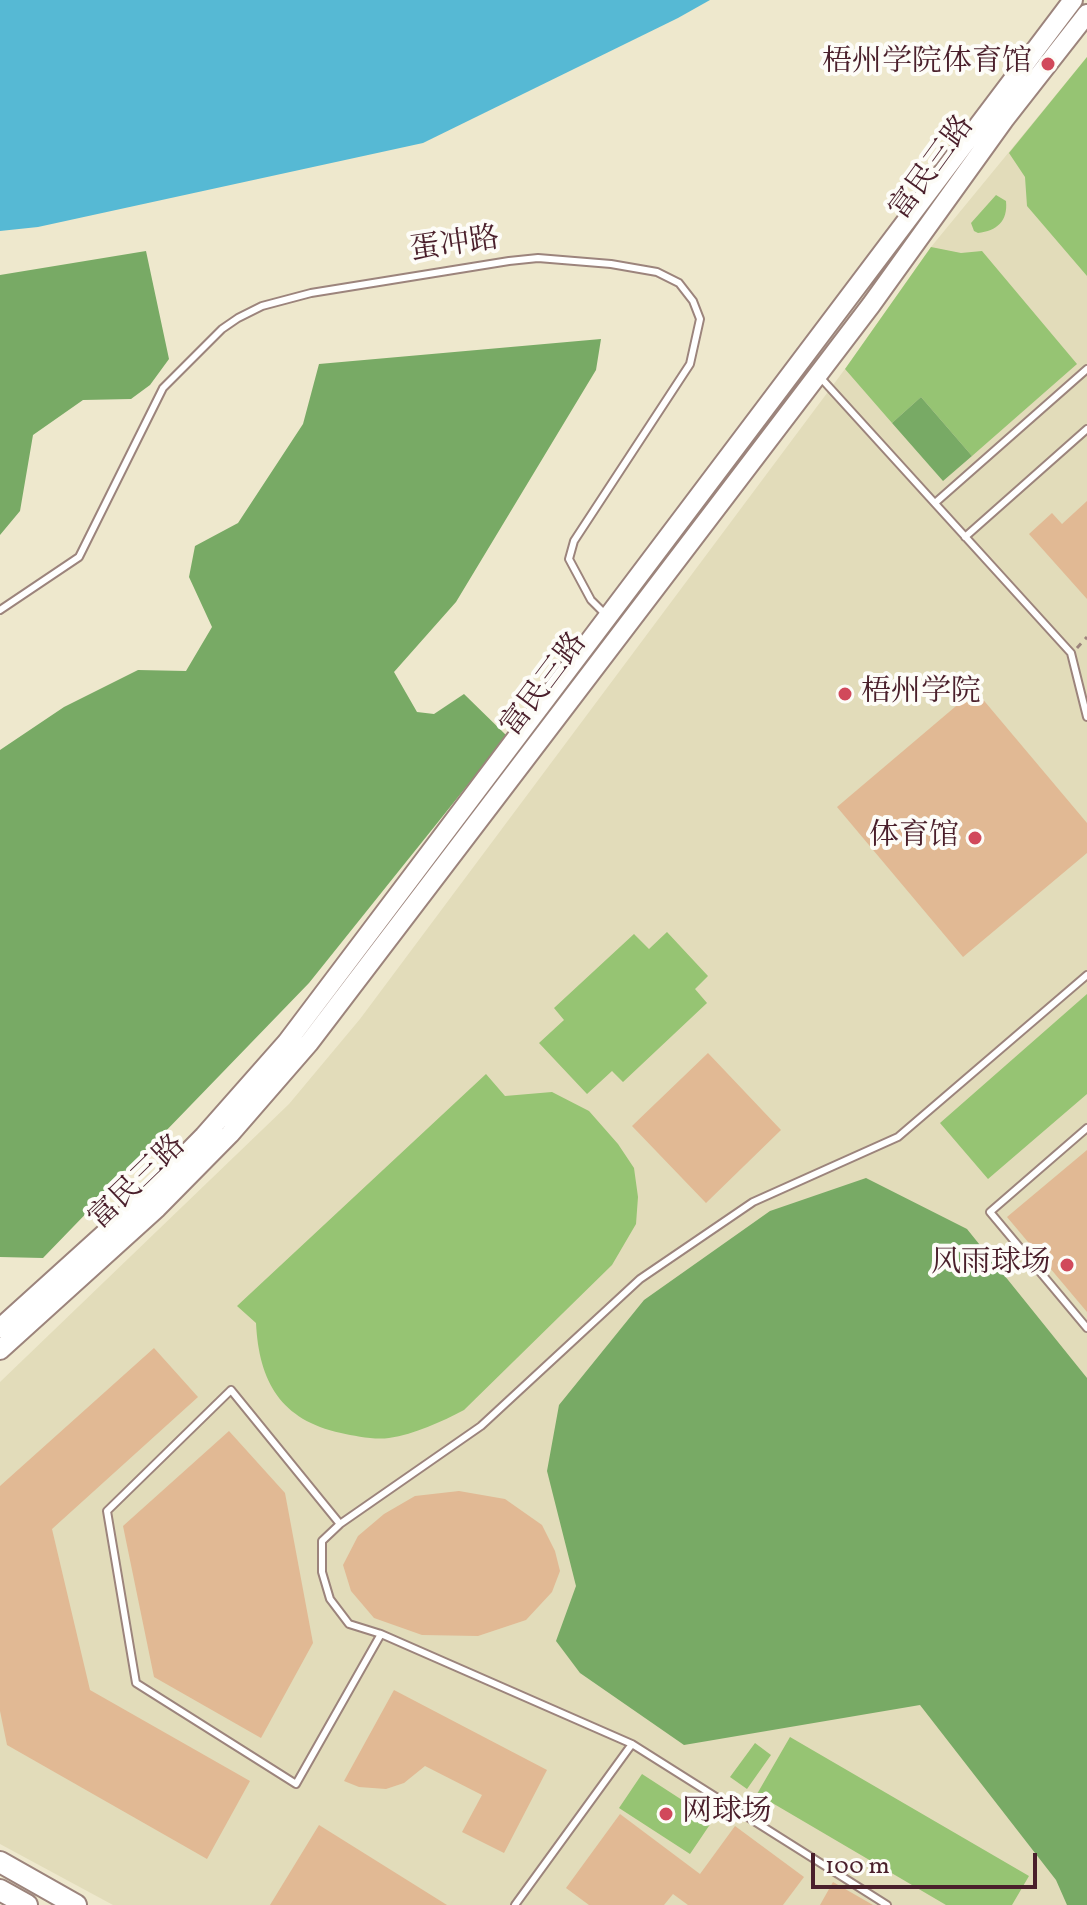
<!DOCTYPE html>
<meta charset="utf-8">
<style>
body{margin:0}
#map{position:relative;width:1087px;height:1905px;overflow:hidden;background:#eee8cd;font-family:Vollkorn,serif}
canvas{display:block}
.scale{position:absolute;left:811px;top:1853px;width:226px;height:36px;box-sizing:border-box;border:4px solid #4a1f2b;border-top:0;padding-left:10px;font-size:24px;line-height:28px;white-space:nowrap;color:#4a1f2b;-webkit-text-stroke:6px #fdfcf7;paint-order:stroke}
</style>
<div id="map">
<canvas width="1087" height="1905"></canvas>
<div class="scale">100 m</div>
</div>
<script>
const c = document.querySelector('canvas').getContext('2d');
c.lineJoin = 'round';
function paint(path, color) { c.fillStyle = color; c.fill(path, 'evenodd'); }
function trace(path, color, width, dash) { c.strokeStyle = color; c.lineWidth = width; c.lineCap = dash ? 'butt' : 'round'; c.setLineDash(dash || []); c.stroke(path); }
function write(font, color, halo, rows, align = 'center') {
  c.font = font + ' Vollkorn,"Noto Serif SC",serif'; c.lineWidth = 8; c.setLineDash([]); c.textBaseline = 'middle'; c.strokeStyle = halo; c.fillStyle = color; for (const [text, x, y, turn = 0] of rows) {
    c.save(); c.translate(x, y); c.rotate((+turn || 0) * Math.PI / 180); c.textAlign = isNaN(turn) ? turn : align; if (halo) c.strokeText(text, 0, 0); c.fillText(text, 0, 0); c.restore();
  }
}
const built = new Path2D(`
 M1087,57v1848h-974l-113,-61v-462l289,-278 71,-85 485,-650 86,-122z`);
const green = new Path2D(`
 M1087,57v219l-60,-70 -2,-29 -16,-24z
 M996,195l10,6c2,20 -9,30 -28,32l-4,-2 -3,-8z
 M931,247l30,6 21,-2 95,113 -105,92 -51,-59 -29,26 -47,-54z
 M667,932l41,44 -13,13 12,14 -84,79 -11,-11 -25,23 -48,-51 25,-23 -10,-12 80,-74 15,15z
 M1087,994v100l-99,85 -48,-56z
 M486,1074l19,22 47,-4 37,19 29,33 16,24 4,29 -2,27 -24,41 -148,145c-23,12 -49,24 -75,28 -15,2 -34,-2 -48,-5 -60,-13 -82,-51 -85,-110l-19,-17z
 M790,1737l239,139 -17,29h-66l-189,-111z
 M755,1743l16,12 -24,34 -17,-12z
 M642,1774l71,46 -23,34 -71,-46z`);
const forest = new Path2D(`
 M146,251l23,108 -19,26 -19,14 -48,1 -50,35 -13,76 -20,24v-260z
 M601,339l-5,31 -140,232 -62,70 23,40 17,2 30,-20 43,42 -198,247 -266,275 -43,-1v-507l64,-43 74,-37 48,1 26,-44 -23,-50 6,-31 43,-23 65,-99 16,-60z
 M921,397l51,59 -29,25 -51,-58z
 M866,1178l101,51 120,149v527h-20l-11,-25 -136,-175 -236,40 -104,-72 -24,-32 20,-55 -29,-115 12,-66 85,-105 126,-89z`);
const water = new Path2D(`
 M0,0h710l-32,18 -255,125 -385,84 -38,4z`);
const building = new Path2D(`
 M1087,501v98l-58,-65 23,-21 10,11z
 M975,690l112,133v30l-124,104 -126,-150z
 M708,1053l73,77 -75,73 -74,-77z
 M1087,1150v162l-80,-95z
 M154,1348l44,49 -146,132 38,161 160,91 -43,78 -200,-114 -7,-34v-225z
 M229,1431l56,62 28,150 -52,95 -107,-61 -31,-151z
 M459,1491l46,8 37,26 13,26 5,20 -8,21 -26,28 -48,16 -56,-1 -48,-17 -23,-27 -8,-26 15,-29 26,-22 31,-18z
 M394,1690l153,80 -43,83 -42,-21 20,-37 -57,-29 -21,17 -18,6 -27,-2 -15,-6z
 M620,1814l80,60 35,-48 69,51 -21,28h-95l-15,-11 -9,11h-75l-23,-17z
 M319,1825l128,80h-177z
 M833,1882l40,23h-53z`);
const path = new Path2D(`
 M1077,648l10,-11`);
const service = new Path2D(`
 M820,377l251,276 16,64
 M935,503l152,-134
 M965,537l122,-108
 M0,610l79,-53 84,-169 59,-59 16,-11 24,-12 49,-13 198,-32 29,-3 73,6 46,8 22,11 14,18 7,18 -10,45 -116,177 -5,18 22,41 14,14
 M1087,1128l-97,84 97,116
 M340,1524l-109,-134 -124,121 29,172 160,101 85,-150
 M515,1905l117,-161
 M887,1905l-255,-161 -251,-110 -32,-10 -19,-25 -8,-27v-31l18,-17 141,-98 159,-147 113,-77 145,-65 189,-162`);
const secondary = new Path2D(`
 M0,1328l133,-120 71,-72 83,-94 786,-1042
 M0,1350l157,-142 73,-74 79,-91 562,-738 133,-185 83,-106`);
const trunk = new Path2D(`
 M0,1862l76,43
 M0,1890l27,15`);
const markers = [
 [1048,64,8,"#d1495b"],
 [845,694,8,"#d1495b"],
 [975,838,8,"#d1495b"],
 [1067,1265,8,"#d1495b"],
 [666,1814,8,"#d1495b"]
];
const poiNames = [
 ["梧州学院体育馆",1032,64],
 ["梧州学院",861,694,"left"],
 ["体育馆",959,838],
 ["风雨球场",1051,1265],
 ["网球场",682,1814,"left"]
];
const streetNames = [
 ["富民三路",934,169,-54],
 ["蛋冲路",455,247,-8],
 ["富民三路",546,686,-53],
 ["富民三路",139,1184,-44]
];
paint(built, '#e2dcba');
paint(green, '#96c473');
paint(forest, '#78aa65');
paint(water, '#56b9d4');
paint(building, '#e1b994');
trace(service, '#9c847c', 10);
trace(secondary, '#9c847c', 22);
trace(trunk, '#9c847c', 24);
trace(path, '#9c847c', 3, [6, 6]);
trace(service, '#fff', 6);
trace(secondary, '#fff', 18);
trace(trunk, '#fff', 20);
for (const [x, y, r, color] of markers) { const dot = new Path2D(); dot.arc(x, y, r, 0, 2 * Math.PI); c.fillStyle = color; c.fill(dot); trace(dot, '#fdfcf7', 3); }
write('30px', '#4a1f2b', '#fdfcf7', poiNames, 'right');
write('30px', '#4a1f2b', '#fdfcf7', streetNames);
</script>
